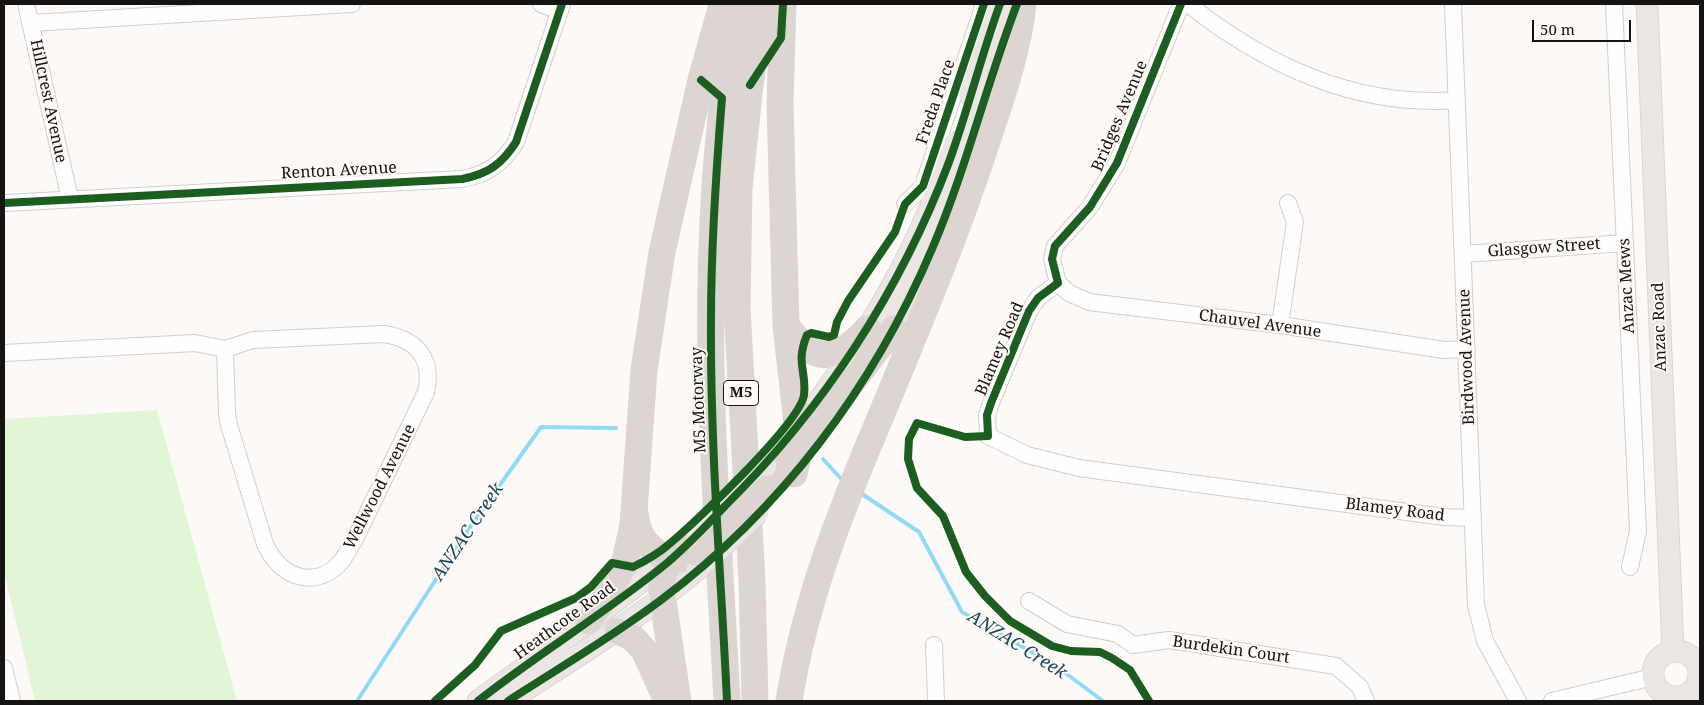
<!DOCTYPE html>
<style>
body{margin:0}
#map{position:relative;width:1704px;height:705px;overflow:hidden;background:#fdf9f7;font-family:"Noto Serif",serif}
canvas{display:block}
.frame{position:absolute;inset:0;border:5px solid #161412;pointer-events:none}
.scale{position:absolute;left:1532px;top:20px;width:99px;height:22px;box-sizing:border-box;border:2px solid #161412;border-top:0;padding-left:6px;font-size:15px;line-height:18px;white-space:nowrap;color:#161412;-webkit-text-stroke:4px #fff8f5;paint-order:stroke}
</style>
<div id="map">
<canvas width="1704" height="705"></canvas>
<div class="frame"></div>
<div class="scale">50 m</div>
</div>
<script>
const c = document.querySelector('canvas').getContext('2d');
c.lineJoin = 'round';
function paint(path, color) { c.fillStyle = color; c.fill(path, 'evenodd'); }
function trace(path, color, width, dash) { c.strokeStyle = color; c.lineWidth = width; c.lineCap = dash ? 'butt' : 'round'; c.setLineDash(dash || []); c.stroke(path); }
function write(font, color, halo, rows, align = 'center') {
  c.font = font + ' "Noto Serif",serif'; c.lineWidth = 4; c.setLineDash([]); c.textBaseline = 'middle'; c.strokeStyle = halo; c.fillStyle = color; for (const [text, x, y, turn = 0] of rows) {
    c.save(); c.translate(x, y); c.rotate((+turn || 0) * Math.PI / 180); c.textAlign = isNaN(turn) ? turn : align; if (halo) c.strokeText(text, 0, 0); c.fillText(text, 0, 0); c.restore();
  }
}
const green = new Path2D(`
 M157,410l80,291h-202l-31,-129v-153z`);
const stream = new Path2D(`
 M823,459l21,23
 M862,494l57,38 43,80 94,54 47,35
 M357,701l111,-171 73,-103 75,1`);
const minor = new Path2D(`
 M26,4l44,195
 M541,4l19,7
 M1188,4c77,61 169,104 269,96
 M1453,4l23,601 9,36 33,60
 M1614,4l24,527 -8,36
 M31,23l321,-19
 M4,203l458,-24c26,-5 40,-15 54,-37l46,-138
 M905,204l18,-18 61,-182
 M1463,254l162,-11
 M1058,283l-20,15 -9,13 -38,92 -4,12 1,21 39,19 52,13 365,49 29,1
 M1058,283l11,10 20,9 191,23 164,25 23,-1
 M1058,283l-6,-24 3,-13 35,-39 27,-44 64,-159
 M1280,325l15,-103 -7,-19
 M4,353l191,-10 30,6 28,-9 130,-6c32,4 51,24 43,58l-72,149c-5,7 -9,17 -15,23 -27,27 -60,11 -74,-20l-36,-119 -2,-12 -2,-64
 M1029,601l38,23 51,10 15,11 36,-5 167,26 24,21 6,14
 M934,645l2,56
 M4,668l8,33
 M1698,668l2,-1
 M1552,701l101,-24`);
const major = new Path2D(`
 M1647,4l26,647
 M970,95l30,-91
 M885,343c26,-46 48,-93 66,-142 23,-64 40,-131 65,-195
 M766,466c82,-94 149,-204 189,-323
 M1653 674a23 23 0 1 1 46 0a23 23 0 1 1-46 0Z
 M478,701l110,-79 86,-65
 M508,701c65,-42 130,-82 189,-131`);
const highway = new Path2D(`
 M783,4l-3,99 6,223 14,124 -6,24
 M786,326c7,7 13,17 22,23 23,15 45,-4 60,-21
 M767,488l47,-57 80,-103
 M635,513c4,29 12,30 32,49l18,-3
 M588,622l24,-32 12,-25 9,-40 11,-155 18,-118 39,-172 21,-75
 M617,631l15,6 12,13 23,51
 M678,701l-17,-114c2,-16 12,-27 23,-39
 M727,701c-8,-159 -22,-320 -14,-479 3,-74 12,-146 22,-218
 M755,701l-3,-121 -15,-272 2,-120 11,-103 12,-81
 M789,701c16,-102 54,-196 94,-290 35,-85 71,-170 100,-258 16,-48 35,-99 40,-149`);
const majorBridge = new Path2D(`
 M697,534l69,-68
 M697,570l61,-57`);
const highwayBridge = new Path2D(`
 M698,554l69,-66`);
const cycleway = new Path2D(`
 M701,80l21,18c-6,74 -11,148 -11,222 -1,127 10,255 16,381
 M750,85l31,-47 2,-34
 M4,203l458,-24c26,-5 40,-15 54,-37l46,-138
 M435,701l40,-36 26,-34 75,-33 15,-11 21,-24 21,4c12,-6 25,-13 35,-22 26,-21 132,-122 136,-150 3,-24 -9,-31 3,-60l4,-2 18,4 5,-2 3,-13 11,-21 47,-69 10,-28 18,-18 61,-182
 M478,701c61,-48 129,-89 189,-138 21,-18 39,-37 58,-57 98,-97 175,-214 224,-344 19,-52 32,-106 51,-158
 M508,701c51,-33 104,-64 153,-101 121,-91 212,-212 271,-351 34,-79 54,-164 85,-245
 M1149,701l-19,-31 -18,-12 -12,-6 -29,-1 -19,-5 -42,-25 -25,-25 -19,-24 -23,-56 -26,-28 -9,-29 1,-20 8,-16 48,14 23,-1 -1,-21 4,-12 38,-92 9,-13 20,-15 -6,-24 3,-13 35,-39 27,-44 64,-159`);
const shields = [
 [741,393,35]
];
const shieldNames = [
 ["M5",741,393]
];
const streetNames = [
 ["Hillcrest Avenue",48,101,78],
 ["Freda Place",936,102,-71],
 ["Bridges Avenue",1120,116,-67],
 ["Renton Avenue",339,171,-3],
 ["Glasgow Street",1544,248,-4],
 ["Anzac Mews",1627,286,-93],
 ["Chauvel Avenue",1260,324,8],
 ["Anzac Road",1660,327,-92],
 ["Blamey Road",1000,349,-67],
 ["Birdwood Avenue",1467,357,-92],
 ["M5 Motorway",699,400,-92],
 ["Wellwood Avenue",380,487,-63],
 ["Blamey Road",1395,510,7],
 ["Heathcote Road",565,621,-36],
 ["Burdekin Court",1231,650,8]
];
const waterNames = [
 ["ANZAC Creek",468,532,-56],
 ["ANZAC Creek",1017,645,32]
];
paint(green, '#e0f6d5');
trace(stream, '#91daf7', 4);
trace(minor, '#d1cecd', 18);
trace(major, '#d9d7d6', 23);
trace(highway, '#d9d7d6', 27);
trace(minor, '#fffefe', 16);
trace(major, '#ebe5e3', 21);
trace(highway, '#ddd5d1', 25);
trace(majorBridge, '#d9d7d6', 23, []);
trace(highwayBridge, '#d9d7d6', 27, []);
trace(majorBridge, '#ebe5e3', 21);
trace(highwayBridge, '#ddd5d1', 25);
trace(cycleway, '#1b5e20', 8);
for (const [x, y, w] of shields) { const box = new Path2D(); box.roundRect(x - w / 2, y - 12.5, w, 25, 4); c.fillStyle = '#fff8f5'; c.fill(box); trace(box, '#161412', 1); }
write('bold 15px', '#161412', null, shieldNames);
write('16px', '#161412', '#fff8f5', streetNames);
write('italic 18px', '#1a485a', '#fff8f5', waterNames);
</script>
